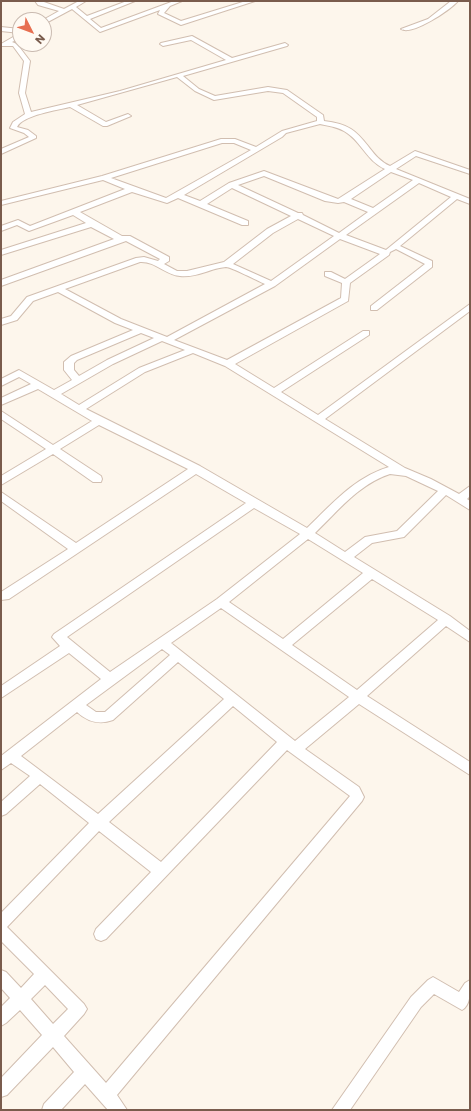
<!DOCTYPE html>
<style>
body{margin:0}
#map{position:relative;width:471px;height:1111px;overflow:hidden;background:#fdf6ec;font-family:Poppins,sans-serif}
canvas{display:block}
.frame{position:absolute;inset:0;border:2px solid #7a5c4d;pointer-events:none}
.north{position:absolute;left:12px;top:12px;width:40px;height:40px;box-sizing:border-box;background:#fffaf3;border:1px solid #cabbb1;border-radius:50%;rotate:132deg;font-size:11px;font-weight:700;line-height:16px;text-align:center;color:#7a5c4d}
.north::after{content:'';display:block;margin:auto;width:14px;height:18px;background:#e76f51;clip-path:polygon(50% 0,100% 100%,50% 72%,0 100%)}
</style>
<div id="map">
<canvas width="471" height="1111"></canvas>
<div class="frame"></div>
<div class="north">N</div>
</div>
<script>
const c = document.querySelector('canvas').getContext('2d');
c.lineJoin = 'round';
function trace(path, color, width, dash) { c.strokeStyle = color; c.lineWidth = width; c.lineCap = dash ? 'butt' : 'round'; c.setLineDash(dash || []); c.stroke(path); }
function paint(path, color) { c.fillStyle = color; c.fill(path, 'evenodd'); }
const minor = new Path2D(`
 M35,1h6l23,8 15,-8h7l-10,6 11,9 40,-15h8l-45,18 11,9 73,-27h8l-12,5 -6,7 17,8 65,-20h9l-74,24 -23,-11 2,-4 -60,22 -28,-23 -28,15 -1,-4 16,-9 -21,-6z
 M451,1h7c-8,9 -46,35 -57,28l27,-10z
 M1,27l19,2v4l-19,-2z
 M20,33v5l-8,4 5,2 13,17 -5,32 6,19 89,-21 106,-31 -35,-20 -28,6 -3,-2 1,-1 31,-7 40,22 53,-15 3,2 -1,1 -104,30 16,13 16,7 53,-9 19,3 36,25 1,6c9,1 19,3 27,8 16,10 21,29 39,37l25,-15 55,19v4l-54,-18 -20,13 74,30v5l-13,-5 -57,47 32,15v6l-55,43h-6v-4l54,-42 -29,-15 -6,3 -1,3 -39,28 -2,18 -113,63 39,24 89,-57h6v4l-88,57 37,23 152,-111v7l-145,108 80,49 26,11 28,15 11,-8v10l-3,3 3,2v9l-24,-15 -42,42 -32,6 -18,14 96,59 20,15v11l-24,-16 -79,70 103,66v13l-111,-71 -54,45 54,38 5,10 -2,4 -245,294 10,15h-19l-23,-26 -24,26h-19l2,-6 30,-32 -21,-25 -46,48 -6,2v-19l41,-43 -22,-25 -14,13 -5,3v-19l9,-9 -9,-10v-18l5,2 15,16 13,-14 -33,-33v-28l88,-90 -49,-39 -34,30 -5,2v-14l29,-26 -19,-13 -10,7v-14l100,-77 -32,-26 -68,45v-12l59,-40 -8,-9 2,-3 192,-131 -50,-29 -187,125 -8,1v-8l67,-43 -67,-48v-9l75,51 112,-74 -89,-44 -39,24 41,27 1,3 -1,3h-8l-40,-28 -52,31v-9l45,-27 -45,-30v-8l52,34 39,-24 -54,-32 -37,16v-7l30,-14 -12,-7 -18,9v-7l18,-9 35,20 18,-10 -8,-10v-8l7,-6 62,-26 -18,-7 -57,-31 -25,9 -16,19 -16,5v-6l10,-3 16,-19 109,-39 8,-1 14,4 2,-2 -34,-18 -125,45v-6l113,-41 -23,-12 -90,28v-5l85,-27 -13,-8 -44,16 -12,-6 -16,6v-5l17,-6 12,6 95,-37 -22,-9 -102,25v-4l101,-25 119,-37h14l21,8 26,-16 35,-10v-4l-34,-24 -15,-2 -54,9 -19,-9 -18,-14 -100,28 29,17 22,-8 3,2 -24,10h-4l-33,-19c-12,3 -47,8 -53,20l11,3 8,6v2l-35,16v-5l28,-12 -5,-4 -14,-5 3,-6 12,-8 -6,-21 5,-32 -11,-15h-12v-2zM320,124c9,2 19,3 27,9 15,10 20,28 38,36l-47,30 -74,-28 -35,12 -29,18 -16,-6 98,-58 4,-4zM222,143h12l17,7 -85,48 -55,-20zM391,172l22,8 -40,28 -22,-9zM264,176l61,25 13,2 6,-1 24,10 -29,21 -36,-18 -1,-2h-4l-60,-28zM419,183l32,14 -65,53 -40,-15zM232,188l59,28 -24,13 -43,33 -37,9h-10l-13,-7 5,-3v-4l-39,-21h-8l-42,-24 52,-20 35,11 11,-5 64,27h6v-4l-41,-17zM298,219l36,17 -63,45 -38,-17 40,-31zM340,239l40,15 -35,25 -14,-7h-6v4l17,7 -1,15 -114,62 -53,-20 101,-54zM140,262c15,-1 26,13 40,14 17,2 31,-8 46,-9 5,0 32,14 39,17l-98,53 -46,-18 -56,-30zM141,333l13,5 -47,22 -28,16 -5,-6v-7l3,-3zM162,341l23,9 -46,18 -60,37 -18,-11 52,-30zM193,353l32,13 164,101c-34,10 -57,37 -82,61l-107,-62 -114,-57 59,-37zM390,474l16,2 32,15 -41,40 -32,6 -20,15 -30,-19c23,-22 44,-49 75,-59zM254,508l46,26 -83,65 -107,73 -43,-35zM308,539l55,34 -80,66 -54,-37zM372,579l66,41 -81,70 -65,-45zM221,608l128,89 -54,44 -124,-98zM162,649l8,6 -65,57h-9l-10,-7zM178,662l46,37 -126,115 -77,-58 56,-44c11,10 22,13 36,8zM233,706l44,36 -116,120 -52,-40zM287,750l63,46 -244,287 -42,-47 20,-22 3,-5 -3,-5 -77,-77 92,-96 52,41 -55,57 -2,5 2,5 5,2 5,-2zM45,985l23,24 -15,15 -22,-25z
 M433,977l26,15 6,-9 5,-3c0,11 1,25 -8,30l-28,-16 -13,13 -71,103h-18l79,-113 17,-17z`);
trace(minor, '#d1beb0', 2);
paint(minor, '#fff');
</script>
